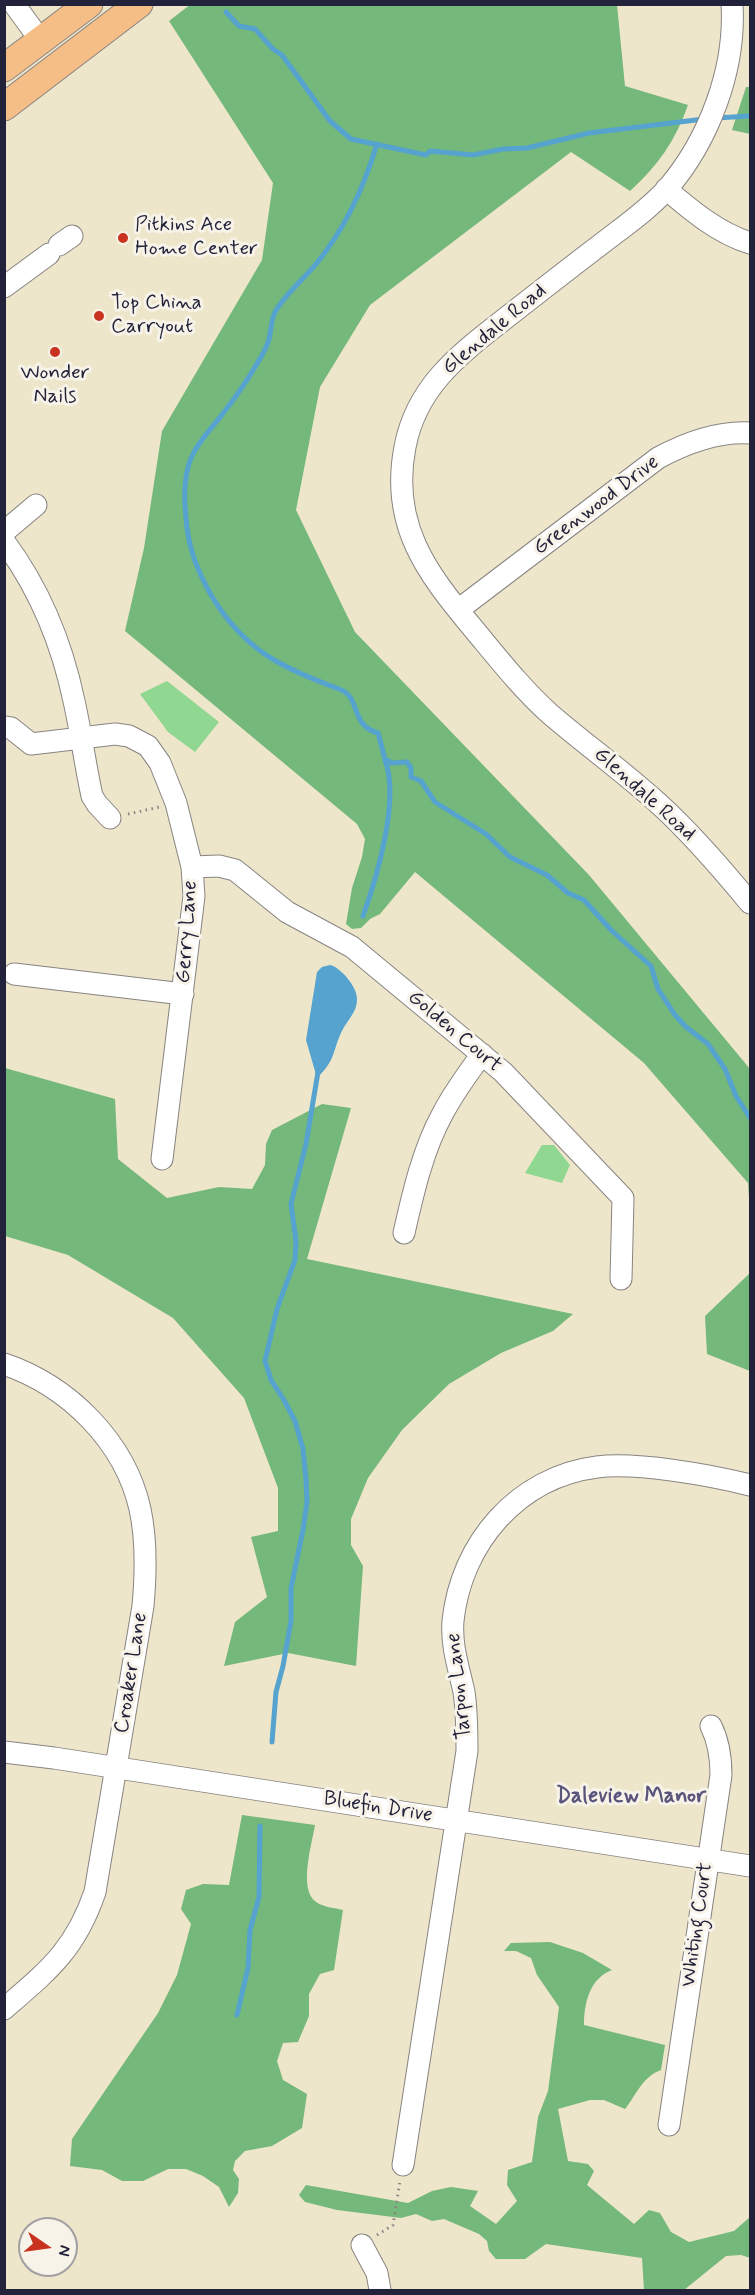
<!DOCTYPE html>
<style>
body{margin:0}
#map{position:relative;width:755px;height:2295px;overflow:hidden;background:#eee6ca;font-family:Mynerve,sans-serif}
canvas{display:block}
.frame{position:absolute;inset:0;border:6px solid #22223b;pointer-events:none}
.north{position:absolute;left:18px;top:2217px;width:60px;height:60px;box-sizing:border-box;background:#f7f3e8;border:2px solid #a29fa3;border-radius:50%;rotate:103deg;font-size:16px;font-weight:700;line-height:24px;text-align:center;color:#22223b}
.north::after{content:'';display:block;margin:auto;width:21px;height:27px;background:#c8321e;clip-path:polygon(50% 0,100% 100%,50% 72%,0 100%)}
</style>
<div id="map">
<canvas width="755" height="2295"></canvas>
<div class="frame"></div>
<div class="north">N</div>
</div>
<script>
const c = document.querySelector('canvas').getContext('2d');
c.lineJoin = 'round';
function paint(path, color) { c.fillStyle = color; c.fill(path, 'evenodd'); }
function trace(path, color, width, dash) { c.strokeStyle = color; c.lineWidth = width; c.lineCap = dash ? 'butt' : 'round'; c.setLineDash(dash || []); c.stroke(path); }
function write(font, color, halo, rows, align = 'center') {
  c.font = font + ' Mynerve,sans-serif'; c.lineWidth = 6; c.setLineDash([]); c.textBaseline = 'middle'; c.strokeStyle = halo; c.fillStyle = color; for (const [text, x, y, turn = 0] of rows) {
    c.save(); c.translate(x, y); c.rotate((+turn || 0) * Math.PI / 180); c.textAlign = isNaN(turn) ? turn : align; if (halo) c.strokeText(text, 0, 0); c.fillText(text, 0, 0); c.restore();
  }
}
const green = new Path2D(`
 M167,681l52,41 -24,30 -27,-20 -28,-38z
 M542,1145h12l16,20 -8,18 -37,-10z`);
const forest = new Path2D(`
 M191,4l426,1 8,81 63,19c-12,35 -31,62 -58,86l-59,-39 -201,153 -50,82 -24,123 59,122 234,243 161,194v143l-2,-29 -104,-120 -229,-191 -35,42 -10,5 -9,9 -9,1 -6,-5 6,-36 10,-31 3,-18 -8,-15 -232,-193 19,-83 18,-117 100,-171 11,-77 -104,-162z
 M746,87h4v47l-18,-4z
 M5,1068l110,31 3,60 49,39 52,-11 33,2 13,-24 1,-21 6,-14 50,-26 29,4 -44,151 266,55 -20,17 -52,22 -52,31 -47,46 -34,48 -17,41v26l12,21 -7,100 -68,-13 -64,13 11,-44 32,-25 -16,-60 27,-6v-43l-34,-90 -71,-80 -105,-63 -63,-19z
 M750,1273v98l-43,-17 -2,-38z
 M242,1815l73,10c-3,19 -17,64 1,77 7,5 19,6 27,8l-9,60 -14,4 -11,20v22l-11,26 -15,1 -6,18 6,19 24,14 -5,34 -30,18 -27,5 -10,10 -2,9 6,9 -1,14 -9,14 -10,-20 -16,-11 -17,-7h-18l-25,12h-21l-20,-11 -32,-4 2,-27 86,-126 19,-38 14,-51 -10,-15 5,-19 17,-6 26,1z
 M550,1942l33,11 29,17c-22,8 -28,33 -28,55l81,20 -4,25c-19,7 -24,24 -36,39l-21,-9h-14l-32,9 10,52 20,3 6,7 -7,14 47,39 15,-14 11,3 11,19 18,10 45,-11 16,-14v41l-9,-3 -15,1 -42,34h-40l-2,-32 -96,-14 -21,15h-29l-7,-8 -2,-10 -8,-7 -35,-15 -12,2 -16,-7 -15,4 -64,-8 -32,-8 -6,-7 7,-10 102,18 24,-12 19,-4 27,4 -8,15 26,18 21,-23 -10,-16 1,-15 24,-8 6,-45 10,-26 11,-84 -22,-32 -6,-17 -15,-7h-12l7,-8z`);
const water = new Path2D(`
 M330,965c10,2 28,22 27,35 0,11 -9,20 -14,29 -11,21 -6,30 -26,49l-11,-38 11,-68 5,-5z`);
const stream = new Path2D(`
 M226,12l13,14 16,3 18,20 9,6 48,66 21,18 75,16 4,-4 43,4 30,-6 24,-1 62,-15 115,-14
 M716,118l34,-2
 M377,144c-13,43 -32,85 -61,120 -13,16 -31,30 -41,48 -4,8 -4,19 -6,27 -2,9 -9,20 -14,28 -9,15 -20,31 -31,45 -11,15 -24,27 -32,44 -8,17 -8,43 -6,62 2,29 11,52 25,77 33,55 69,72 128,94 23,8 10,36 39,44l7,26 7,4 15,-1 4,6v9l10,4 14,21 51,32 24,23 37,18 21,18 16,7 28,31 39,35 7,23 17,26 11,12 22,17 17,25 11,27 14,22
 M363,916c14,-39 37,-117 22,-156
 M272,1742l4,-50 7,-26 8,-45v-33l12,-58 4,-28 -1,-23 -3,-30 -8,-28 -11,-21 -13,-20 -6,-19 12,-52 18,-49 1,-19 -5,-37 15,-60 12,-72
 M237,2015l11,-47 2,-38 9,-33 1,-71`);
const path = new Path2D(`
 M128,814l32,-7
 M377,2235l16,-10 7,-44`);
const minor = new Path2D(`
 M14,4l27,37
 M732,4c4,65 -23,136 -65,185 -20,22 -44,38 -67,56 -33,25 -66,51 -98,76 -45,35 -86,67 -97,126 -15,77 21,125 67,180 25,30 49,61 78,87 36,31 74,58 109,90 33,30 63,65 91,99
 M666,189c26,22 52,44 84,54
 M59,245l13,-9
 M4,287l45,-33
 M4,532l32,-27
 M4,541c35,47 58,103 70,160 7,31 11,63 18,95l5,8 13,14
 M458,610l200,-152c28,-15 60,-27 92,-25
 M4,727l7,1 20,16 84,-10 14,2 19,10 12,17 16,40 16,64 2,29 -32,263
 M192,867l27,-1 16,4 52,42 65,35 151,125 120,126 -2,81
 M14,974l169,20
 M404,1233c9,-40 19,-84 39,-120 11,-21 25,-40 39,-59
 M4,1364c65,22 121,78 136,145 7,32 6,64 3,97l-48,286c-20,58 -46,78 -91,117
 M4,1752l50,6 696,108
 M669,2125l52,-350c0,-18 -2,-33 -10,-49
 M403,2165l64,-414c0,-19 0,-39 -3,-59 -5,-24 -13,-45 -11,-71 8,-78 65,-144 144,-154 40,-5 113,8 153,18
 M362,2245l15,28 3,17`);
const major = new Path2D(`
 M4,68l85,-64
 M4,107l135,-103`);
const markers = [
 [123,238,6,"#c8321e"],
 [99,316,6,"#c8321e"],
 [55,352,6,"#c8321e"]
];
const poiNames = [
 ["Pitkins Ace",135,226],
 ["Home Center",135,250],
 ["Top China",111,304],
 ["Carryout",111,328],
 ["Wonder",55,374,"center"],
 ["Nails",55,398,"center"]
];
const streetNames = [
 ["Glendale Road",495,330,-40],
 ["Greenwood Drive",597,506,-37],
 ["Glendale Road",644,795,42],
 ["Gerry Lane",188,932,-86],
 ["Golden Court",454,1032,40],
 ["Croaker Lane",132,1673,-81],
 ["Tarpon Lane",460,1686,-96],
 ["Bluefin Drive",378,1808,9],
 ["Whiting Court",698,1925,-82]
];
const neighbourhoodNames = [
 ["Daleview Manor",631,1797]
];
paint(green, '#90d791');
paint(forest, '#74b87b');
paint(water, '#55a3ce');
trace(stream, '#55a3ce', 5);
trace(minor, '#888482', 23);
trace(major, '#888482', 29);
trace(path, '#888482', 3, [1.5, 4.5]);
trace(minor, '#fff', 21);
trace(major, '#f6be87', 27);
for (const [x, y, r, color] of markers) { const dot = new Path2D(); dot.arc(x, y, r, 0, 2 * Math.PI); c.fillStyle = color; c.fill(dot); trace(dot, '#f7f3e8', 2); }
write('21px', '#22223b', '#f7f3e8', poiNames, 'left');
write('21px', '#22223b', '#f7f3e8', streetNames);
write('bold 22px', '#59547c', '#f7f3e8', neighbourhoodNames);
</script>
